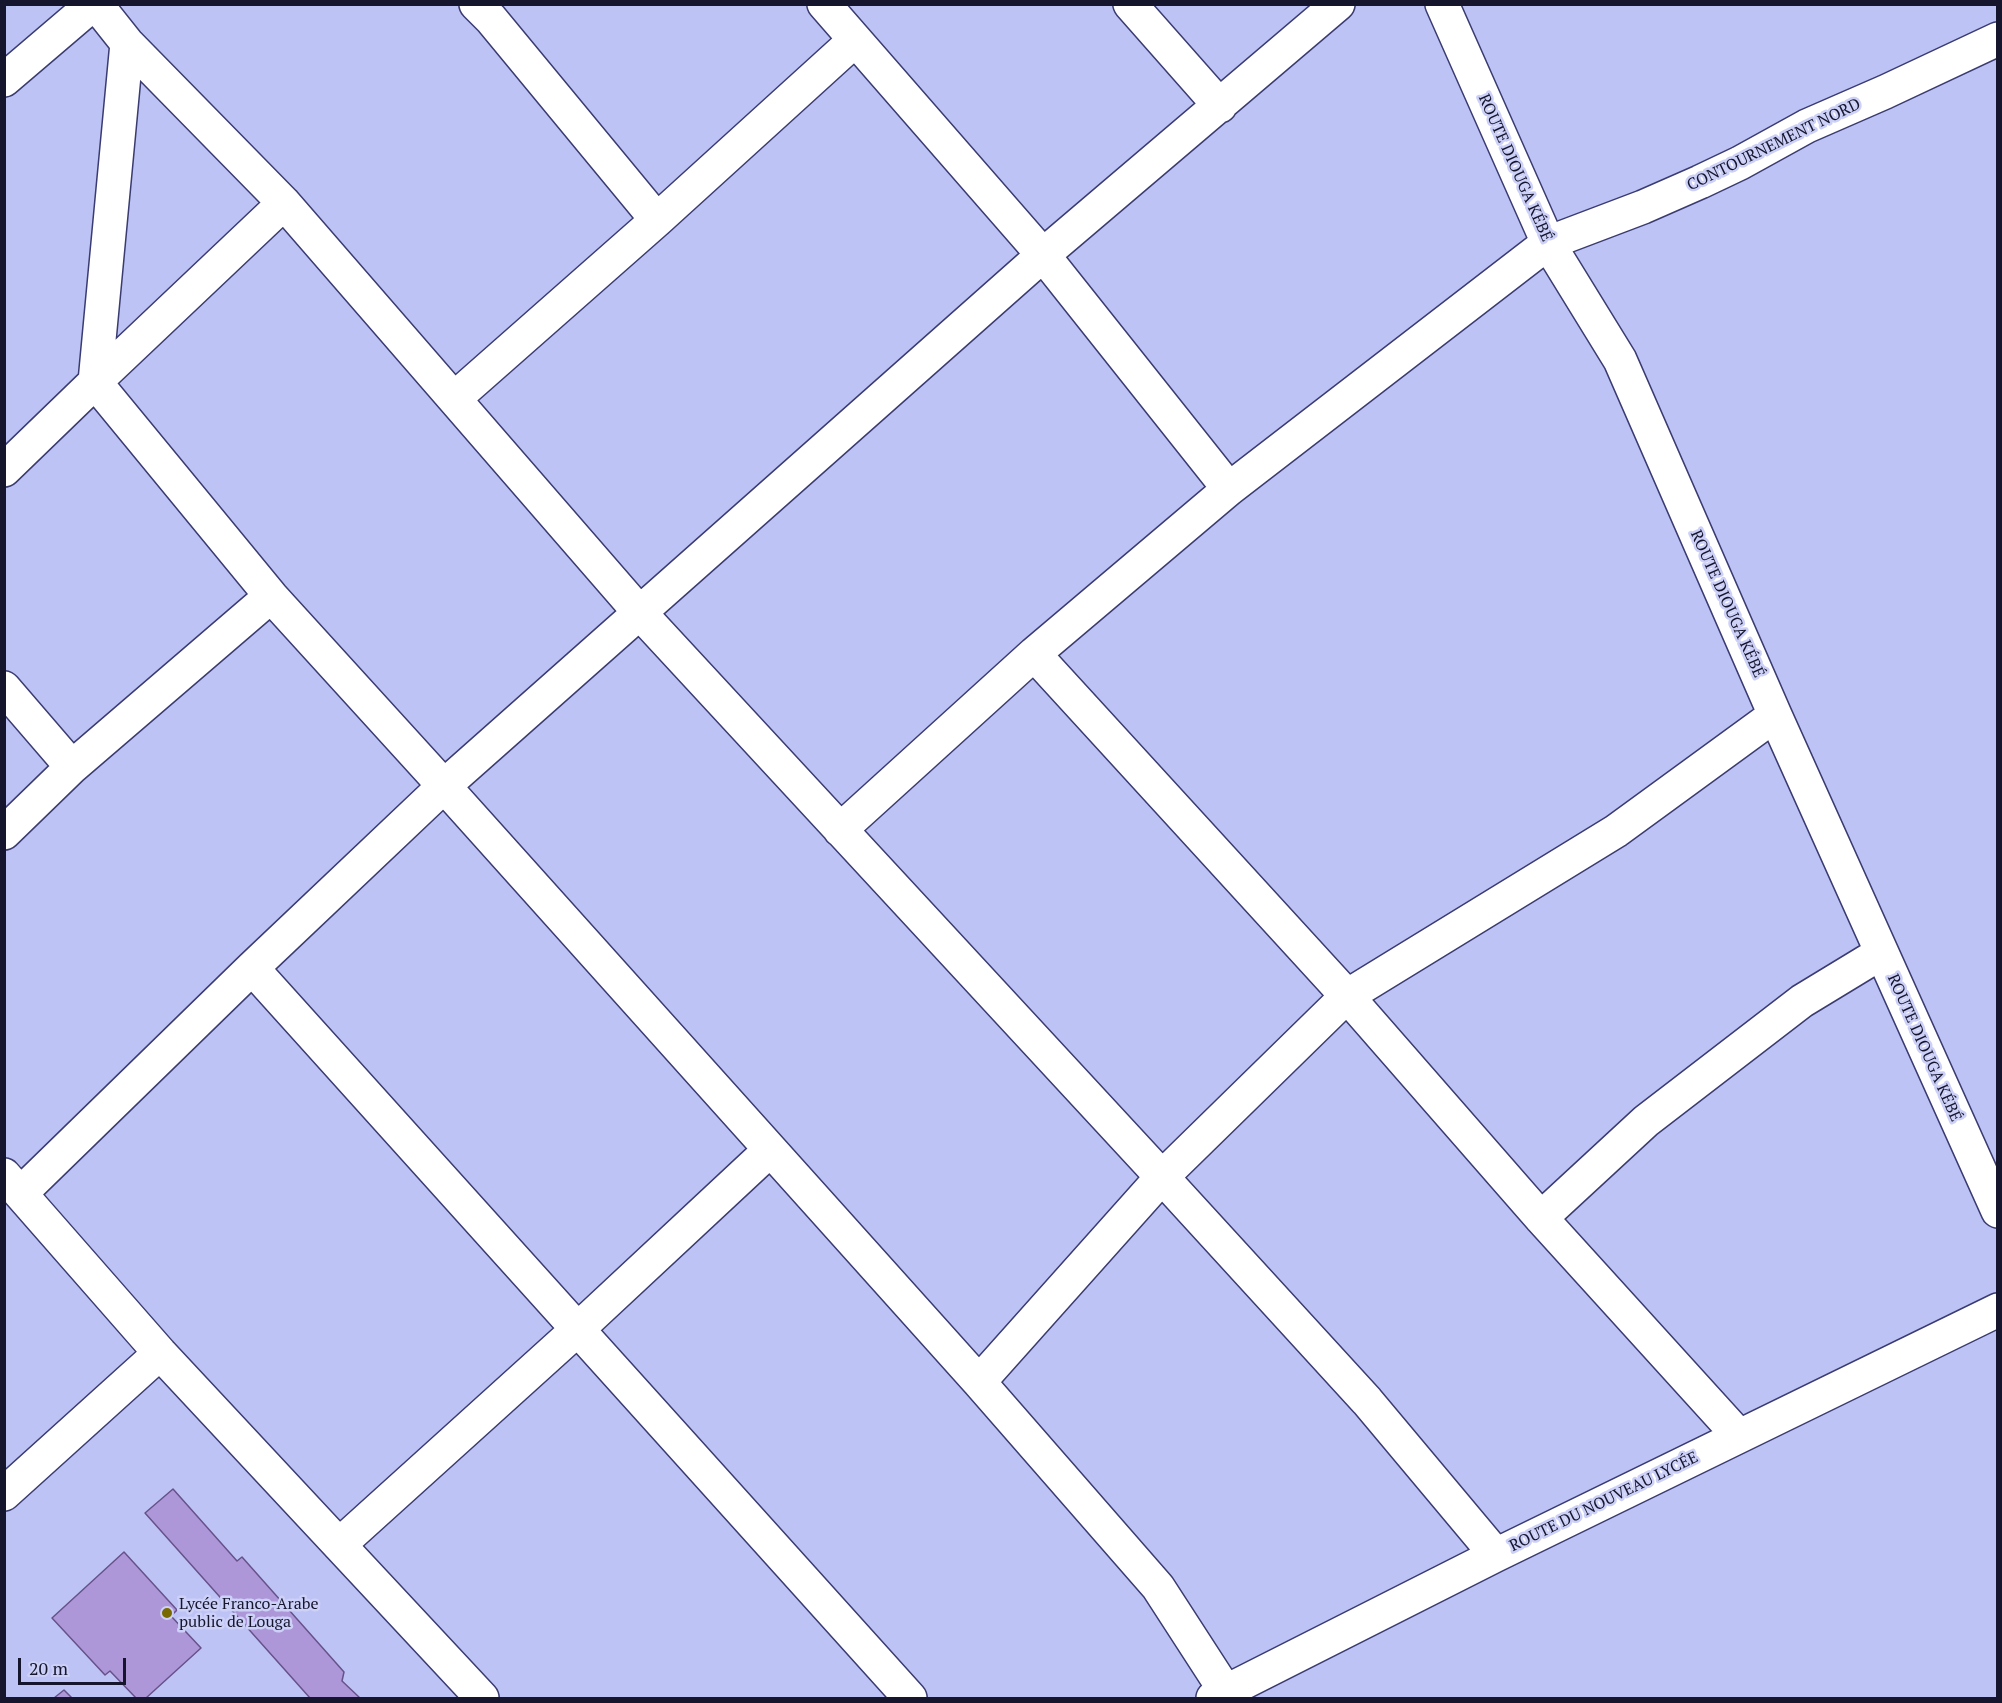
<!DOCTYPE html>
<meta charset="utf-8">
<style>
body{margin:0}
#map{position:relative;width:2002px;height:1703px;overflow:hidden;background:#bec3f6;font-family:"PT Serif",serif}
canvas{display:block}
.frame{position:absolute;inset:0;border:6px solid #15162d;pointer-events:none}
.scale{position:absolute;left:18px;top:1658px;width:108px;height:27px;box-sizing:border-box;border:3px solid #15162d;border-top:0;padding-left:8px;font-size:18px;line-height:21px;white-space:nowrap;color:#15162d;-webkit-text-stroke:4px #cdd1f8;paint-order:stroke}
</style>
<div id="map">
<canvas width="2002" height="1703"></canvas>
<div class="frame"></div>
<div class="scale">20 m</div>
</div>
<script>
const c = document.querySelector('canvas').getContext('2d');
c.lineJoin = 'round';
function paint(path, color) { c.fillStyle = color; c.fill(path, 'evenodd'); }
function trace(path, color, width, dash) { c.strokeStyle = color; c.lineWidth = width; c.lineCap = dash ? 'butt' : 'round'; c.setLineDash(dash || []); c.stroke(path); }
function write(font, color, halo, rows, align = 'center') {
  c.font = font + ' "PT Serif",serif'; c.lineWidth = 5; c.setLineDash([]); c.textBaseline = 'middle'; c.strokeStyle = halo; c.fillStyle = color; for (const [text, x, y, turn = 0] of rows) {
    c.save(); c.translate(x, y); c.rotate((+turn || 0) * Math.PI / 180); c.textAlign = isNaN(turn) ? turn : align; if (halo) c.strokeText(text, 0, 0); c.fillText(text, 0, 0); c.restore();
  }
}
const building = new Path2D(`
 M173,1489l64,72 5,-4 102,115 -2,9 18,17h-50l-165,-185z
 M124,1552l53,58 -6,6 30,32 -55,50h-10l-26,-27 -5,4 -53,-57z
 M64,1690l8,8h-18z`);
const minor = new Path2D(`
 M96,4l31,39 157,160 356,410 522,564 205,224 129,154
 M476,4l15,15 166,201
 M824,4l219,251 186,234
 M1130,4l90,102
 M1442,4l106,239 72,117 155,355 223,496
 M4,80l89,-76
 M95,382l32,-339
 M95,382l189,-179
 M455,398l202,-178 197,-179
 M4,470l91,-88 176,214 -199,171 -68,66
 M271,596l173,190 535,596 179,205 68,105
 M1034,654l313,342 194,222 198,218
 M4,688l68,79
 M840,830l194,-176 195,-165 319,-246 95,-36 57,-25 40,-19 67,-37 78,-34 113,-53
 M252,968l658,730
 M4,1175l156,178 322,345
 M21,1193l231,-225 192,-182 599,-531 295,-251
 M1541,1218l105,-97 156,-120 79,-48
 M979,1382l183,-205 185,-181 269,-165 159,-116
 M4,1494l156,-141
 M339,1545l239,-216 192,-179
 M1213,1698l283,-143 502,-245`);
const markers = [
 [167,1613,6,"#786a01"]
];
const streetNames = [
 ["CONTOURNEMENT NORD",1774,145,-26],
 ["ROUTE DIOUGA KÉBÉ",1515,168,66],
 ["ROUTE DIOUGA KÉBÉ",1727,604,66],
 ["ROUTE DIOUGA KÉBÉ",1924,1048,66],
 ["ROUTE DU NOUVEAU LYCÉE",1604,1502,-26]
];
const poiNames = [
 ["Lycée Franco-Arabe",179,1604],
 ["public de Louga",179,1622]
];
paint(building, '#ae97d8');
trace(building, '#665289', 1.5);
trace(minor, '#3a3c71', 36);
trace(minor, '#fff', 33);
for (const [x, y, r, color] of markers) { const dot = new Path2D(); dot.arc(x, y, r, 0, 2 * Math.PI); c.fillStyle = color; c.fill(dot); trace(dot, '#cdd1f8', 2); }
write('16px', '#15162d', '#cdd1f8', streetNames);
write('16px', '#15162d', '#cdd1f8', poiNames, 'left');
</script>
